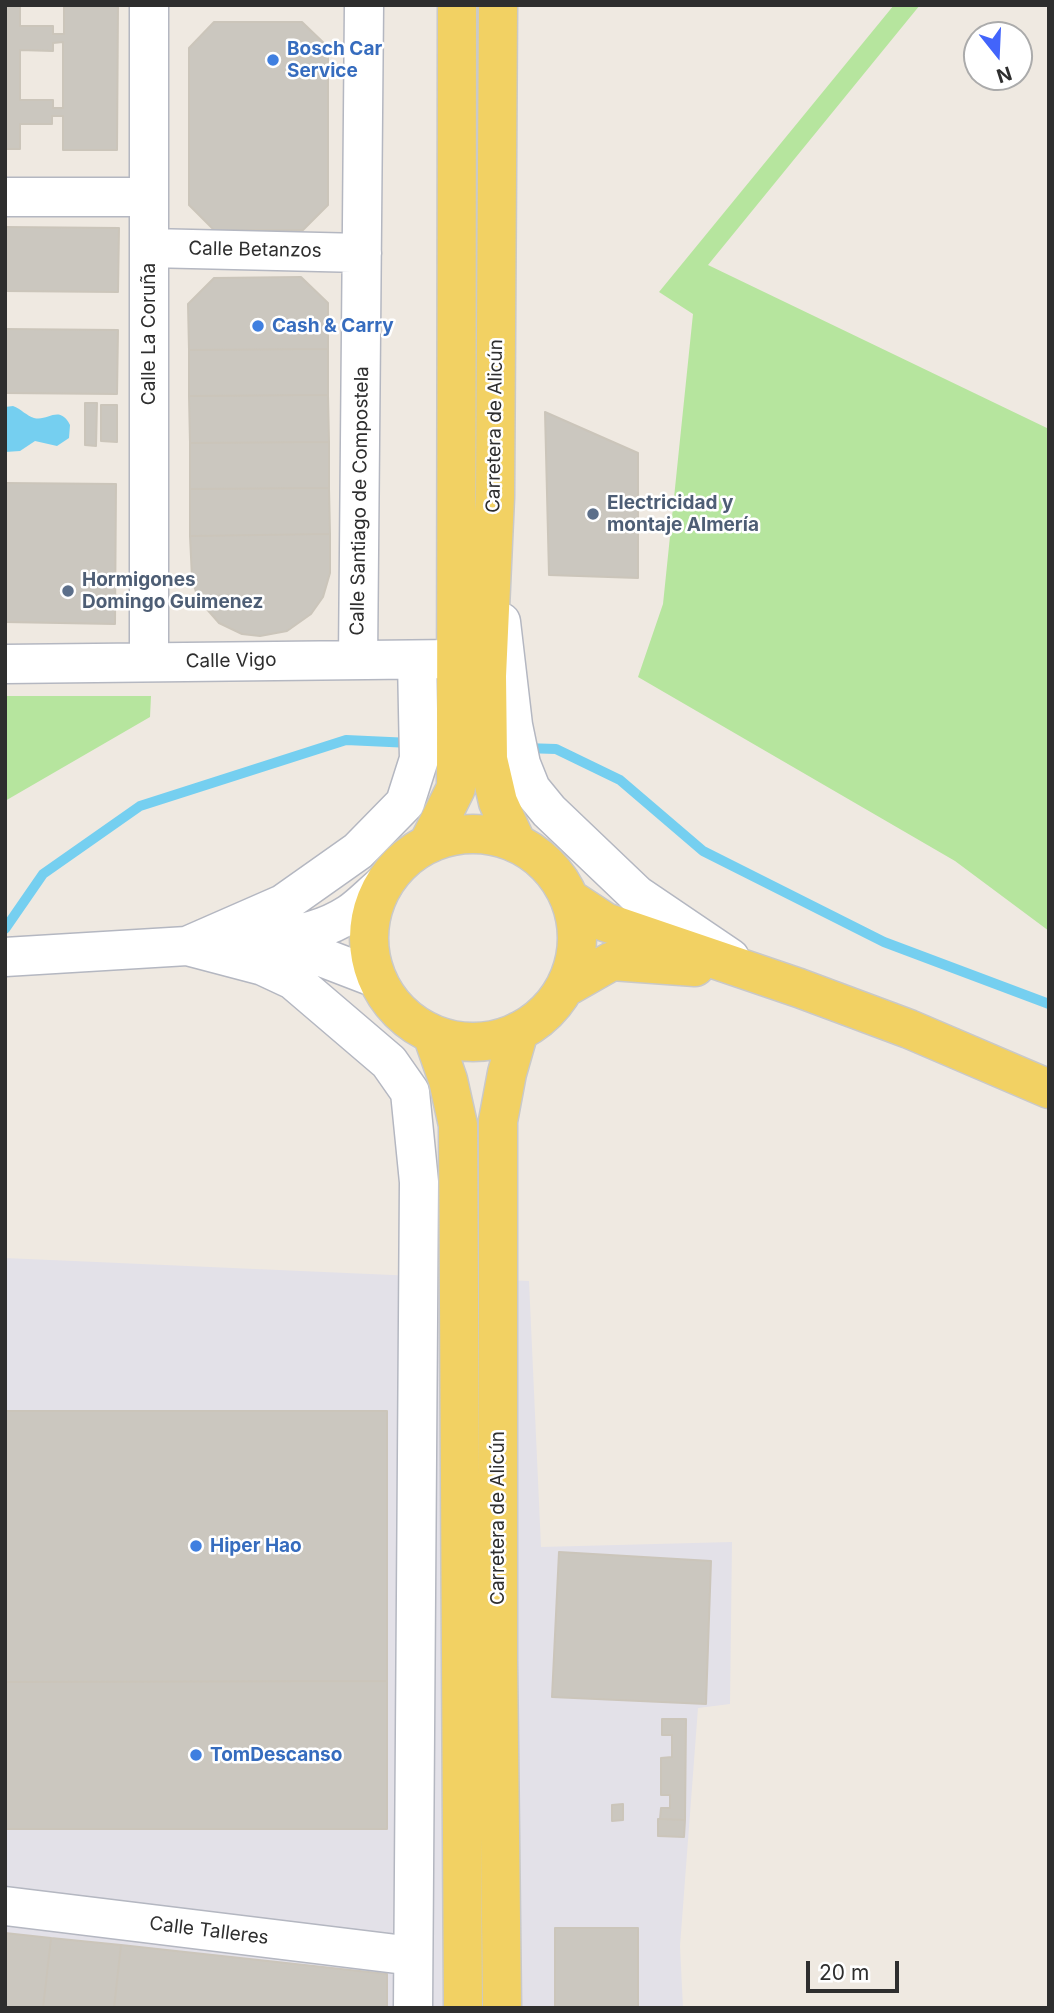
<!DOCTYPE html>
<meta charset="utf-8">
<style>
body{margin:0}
#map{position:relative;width:1054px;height:2013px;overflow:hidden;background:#efe9e1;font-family:Inter,sans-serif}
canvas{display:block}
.frame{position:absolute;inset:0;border:7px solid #2e2e2e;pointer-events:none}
.north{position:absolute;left:963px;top:21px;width:70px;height:70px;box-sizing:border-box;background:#fff;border:2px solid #ababab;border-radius:50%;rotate:162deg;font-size:19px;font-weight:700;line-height:28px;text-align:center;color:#2e2e2e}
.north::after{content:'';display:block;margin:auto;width:24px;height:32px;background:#4264fb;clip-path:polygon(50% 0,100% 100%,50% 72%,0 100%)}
.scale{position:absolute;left:806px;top:1961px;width:93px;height:32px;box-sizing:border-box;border:4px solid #2e2e2e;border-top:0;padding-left:9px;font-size:21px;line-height:24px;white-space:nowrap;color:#2e2e2e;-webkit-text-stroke:5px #fff;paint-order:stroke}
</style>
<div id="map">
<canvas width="1054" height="2013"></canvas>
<div class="frame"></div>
<div class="north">N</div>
<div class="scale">20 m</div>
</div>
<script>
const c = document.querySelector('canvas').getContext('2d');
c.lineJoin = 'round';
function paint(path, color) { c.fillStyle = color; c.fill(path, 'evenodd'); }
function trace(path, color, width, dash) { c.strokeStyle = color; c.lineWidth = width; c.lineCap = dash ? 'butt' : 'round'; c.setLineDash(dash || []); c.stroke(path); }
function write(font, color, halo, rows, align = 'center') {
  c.font = font + ' Inter,sans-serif'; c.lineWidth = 5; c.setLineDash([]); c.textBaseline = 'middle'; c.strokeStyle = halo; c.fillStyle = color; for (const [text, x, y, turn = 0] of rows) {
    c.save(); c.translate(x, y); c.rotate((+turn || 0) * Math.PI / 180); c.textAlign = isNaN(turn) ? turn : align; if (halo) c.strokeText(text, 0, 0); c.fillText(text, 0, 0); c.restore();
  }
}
const industrial = new Path2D(`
 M5,1258l524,23 12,266 191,-5 -2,162 -32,4 -18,238 3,62h-678z`);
const green = new Path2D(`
 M894,5h26l-212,260 341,164v502l-94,-70 -317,-184 25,-73 30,-290 -34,-22z
 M5,696h146l-1,21 -145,84z`);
const water = new Path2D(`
 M13,406c8,3 14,10 21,12 14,4 25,-14 36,7l-1,13 -12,8 -22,-5 -15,10 -15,1v-45z`);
const stream = new Path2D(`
 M524,748l32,1 64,31 83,71 181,91 165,62
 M5,929l38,-55 97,-68 206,-66 65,3`);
const building = new Path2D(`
 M5,5h15v21h33v8h11v-29h54l-1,145h-54v-34h-11v8h-32v25h-15zM63,42v66h-10v-8h-33v-50l33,1v-8z
 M214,22h88l26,25v158l-25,25h-89l-25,-25v-157z
 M5,227l114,1 -1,64 -113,-1z
 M301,277l27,26v46l-139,1 -1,-46 26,-26z
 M5,329l113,1 -1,64 -112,-1z
 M328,349v46l-139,1v-46z
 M328,395l1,47 -139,1 -1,-47z
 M85,403h12l-1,43 -11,-1z
 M101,405h16v37l-16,-1z
 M545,412l93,41v125l-89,-3z
 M329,442v46l-139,1v-46z
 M5,483l111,1 -1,140 -110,-2z
 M329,488l1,46 -140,2v-47z
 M330,534v39l-7,24 -12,17 -24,17 -27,5 -18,-2 -23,-11 -21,-24 -6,-21 -2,-42z
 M5,1411h382v270l-382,1z
 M559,1552l152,9 -5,143 -154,-7z
 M387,1681v148h-382v-147z
 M662,1719h24l-1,101 -25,-1 1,-11h9v-13h-9v-37l11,-1v-22h-10z
 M623,1804v16l-11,1v-16z
 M658,1819l27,1 -1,17 -26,-1z
 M555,1928h83v80h-83z
 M5,1933l46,5 -8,70h-38z
 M51,1938l70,7 -7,63h-71z
 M121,1945l266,29v34h-273z`);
const minor = new Path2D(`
 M5,197h144
 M149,248l213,5
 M501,622l12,103 8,39 10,25 18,22 88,84 93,63
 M358,660l6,-655
 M149,662v-657
 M5,664l451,-5
 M269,938c27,-2 57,-9 80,-24 12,-8 23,-20 34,-29
 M187,946l76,20 30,14 96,82 21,30 9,90 -6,826
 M187,946l96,-42 75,-53 47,-48 14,-44 -2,-99
 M5,957l182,-11 124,7 65,25
 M5,1906l408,50`);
const major = new Path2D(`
 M498,5l-3,492 -8,179 1,83 10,43 18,40
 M369 938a104 104 0 1 1 208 0a104 104 0 1 1-208 0Z
 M430,840l26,-52 1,-783
 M570,899l35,23 194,66 110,41 140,60
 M570,985l42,-24 83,6
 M432,1034l16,46 10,45 5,883
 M502,2008l-4,-348v-539l9,-48 12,-42`);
const markers = [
 [273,60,7,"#3f7fe0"],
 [258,326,7,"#3f7fe0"],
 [593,514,7,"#5c6f8a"],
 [68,591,7,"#5c6f8a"],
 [196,1546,7,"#3f7fe0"],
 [196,1755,7,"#3f7fe0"]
];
const shopNames = [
 ["Bosch Car",287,49],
 ["Service",287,71],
 ["Cash & Carry",272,326],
 ["Hiper Hao",210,1546],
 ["TomDescanso",210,1755]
];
const streetNames = [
 ["Calle Betanzos",255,250,1],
 ["Calle La Coruña",149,334,-90],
 ["Carretera de Alicún",495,426,-89],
 ["Calle Santiago de Compostela",360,501,-89],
 ["Calle Vigo",231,661,-1],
 ["Carretera de Alicún",498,1518,-90],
 ["Calle Talleres",209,1931,7]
];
const serviceNames = [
 ["Electricidad y",607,503],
 ["montaje Almería",607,525],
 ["Hormigones",82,580],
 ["Domingo Guimenez",82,602]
];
paint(industrial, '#e3e1e8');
paint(green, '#b6e59e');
paint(water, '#75cff0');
trace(stream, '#75cff0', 10);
paint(building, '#cbc7bf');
trace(building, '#cbc5ba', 2);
trace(minor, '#b4b7c1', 41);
trace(major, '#c9c9c9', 41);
trace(minor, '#fff', 38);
trace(major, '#f2d163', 38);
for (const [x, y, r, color] of markers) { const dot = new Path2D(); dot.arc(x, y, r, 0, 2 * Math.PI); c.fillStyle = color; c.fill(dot); trace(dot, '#fff', 2.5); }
write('bold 19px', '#366cbe', '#fff', shopNames, 'left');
write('19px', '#2e2e2e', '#fff', streetNames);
write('bold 19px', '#4e5e75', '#fff', serviceNames, 'left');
</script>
